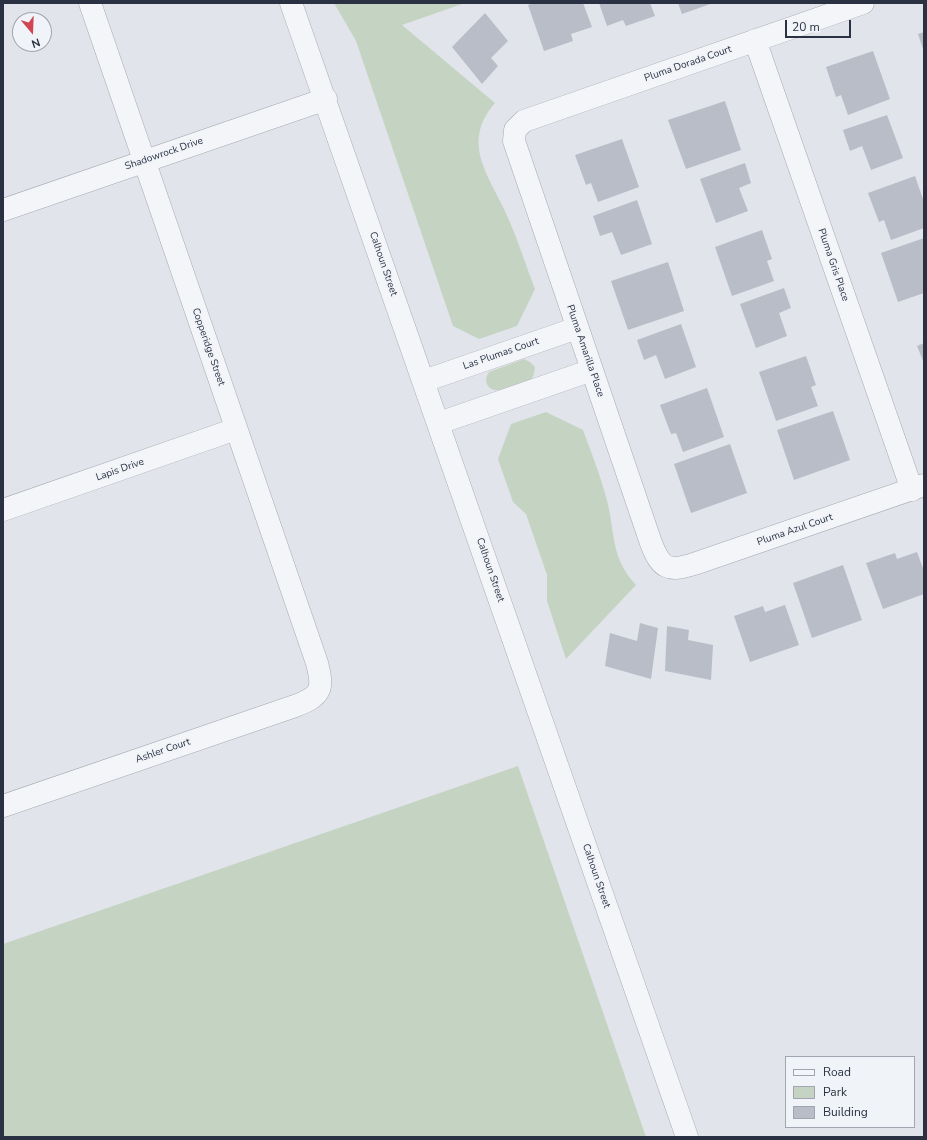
<!DOCTYPE html>
<style>
body{margin:0}
#map{position:relative;width:927px;height:1140px;overflow:hidden;background:#e1e4ea;font-family:"Nunito Sans",sans-serif}
canvas{display:block}
.frame{position:absolute;inset:0;border:4px solid #293142;pointer-events:none}
.legend{position:absolute;left:785px;top:1056px;width:130px;height:72px;box-sizing:border-box;background:#f0f3f7;border:1px solid #a0a5af;margin:0;padding:5px 7px;list-style:none;font-size:12px;color:#293142}
.legend li{display:flex;align-items:center;gap:8px;height:20px}
.legend b{width:20px;border:1px solid #a0a5af}
.north{position:absolute;left:12px;top:12px;width:40px;height:40px;box-sizing:border-box;background:#f0f3f7;border:1px solid #a0a5af;border-radius:50%;rotate:161deg;font-size:11px;font-weight:700;line-height:16px;text-align:center;color:#293142}
.north::after{content:'';display:block;margin:auto;width:14px;height:18px;background:#d14452;clip-path:polygon(50% 0,100% 100%,50% 72%,0 100%)}
.scale{position:absolute;left:785px;top:20px;width:66px;height:18px;box-sizing:border-box;border:2px solid #293142;border-top:0;padding-left:5px;font-size:12px;line-height:14px;white-space:nowrap;color:#293142;-webkit-text-stroke:3px #f0f3f7;paint-order:stroke}
</style>
<div id="map">
<canvas width="927" height="1140"></canvas>
<div class="frame"></div>
<ul class="legend">
<li><b style="height:5px;background:#f4f5f8"></b>Road</li>
<li><b style="height:11px;background:#c5d4c2"></b>Park</li>
<li><b style="height:11px;background:#b8bdc7"></b>Building</li>
</ul>
<div class="north">N</div>
<div class="scale">20 m</div>
</div>
<script>
const c = document.querySelector('canvas').getContext('2d');
c.lineJoin = 'round';
function paint(path, color) { c.fillStyle = color; c.fill(path, 'evenodd'); }
function trace(path, color, width, dash) { c.strokeStyle = color; c.lineWidth = width; c.lineCap = dash ? 'butt' : 'round'; c.setLineDash(dash || []); c.stroke(path); }
function write(font, color, halo, rows, align = 'center') {
  c.font = font + ' "Nunito Sans",sans-serif'; c.lineWidth = 3; c.setLineDash([]); c.textBaseline = 'middle'; c.strokeStyle = halo; c.fillStyle = color; for (const [text, x, y, turn = 0] of rows) {
    c.save(); c.translate(x, y); c.rotate((+turn || 0) * Math.PI / 180); c.textAlign = isNaN(turn) ? turn : align; if (halo) c.strokeText(text, 0, 0); c.fillText(text, 0, 0); c.restore();
  }
}
const green = new Path2D(`
 M334,3h131l-63,22 93,78c-37,42 -2,77 14,117 10,23 17,46 26,69l-18,37 -38,13 -26,-13 -97,-285z
 M524,359l6,3 5,5 -1,7 -3,6c-10,3 -36,17 -43,6 -3,-5 -2,-9 1,-14z
 M546,412l37,18c8,22 17,44 23,67 10,34 3,59 30,88l-70,74 -19,-58v-26l-21,-61 -13,-12 -15,-43 13,-35z
 M518,766l128,371h-643v-193z`);
const building = new Path2D(`
 M534,3h49l9,24 -21,7 2,7 -29,10 -16,-46z
 M599,3h51l5,13 -29,10 -3,-6 -16,6z
 M678,3h35l-31,11z
 M485,13l23,28 -17,17 7,8 -16,18 -30,-37z
 M924,32v20l-6,-18z
 M873,51l17,48 -42,16 -7,-20 -5,2 -10,-30z
 M725,101l16,49 -55,19 -18,-49z
 M887,115l16,43 -32,12 -9,-24 -12,5 -7,-21z
 M622,139l17,48 -41,15 -7,-19 -5,2 -11,-30z
 M745,163l6,20 -12,5 9,23 -32,12 -16,-44z
 M915,176l9,26v26l-33,12 -7,-20 -5,2 -11,-29z
 M637,200l15,44 -31,11 -9,-23 -12,4 -7,-20z
 M762,230l10,29 -5,2 7,20 -42,15 -17,-49z
 M924,238v55l-26,9 -17,-49z
 M668,262l16,49 -56,19 -17,-49z
 M784,288l7,20 -12,5 8,23 -31,12 -16,-44z
 M681,324l15,43 -31,12 -9,-24 -12,5 -7,-20z
 M924,343v20l-7,-17z
 M806,356l10,29 -5,2 7,19 -42,15 -17,-49z
 M707,388l17,49 -41,15 -7,-19 -5,1 -11,-29z
 M833,411l17,49 -56,20 -17,-50z
 M730,444l17,49 -56,20 -17,-49z
 M917,552l7,19v23l-41,15 -17,-46 29,-10 2,6z
 M843,565l19,55 -50,18 -19,-55z
 M785,605l14,40 -49,17 -16,-46 29,-10 2,6z
 M640,623l18,5 -7,51 -46,-13 5,-33 27,8z
 M667,626l22,4 -1,10 25,5 -2,35 -46,-9z`);
const minor = new Path2D(`
 M291,3l396,1134
 M863,3l-339,118 -9,9 -1,11 137,402c10,26 17,29 43,21l230,-79
 M755,40l157,450
 M3,210l323,-111
 M424,381l153,-53
 M439,423l153,-53
 M3,510l233,-81
 M3,806l292,-100c26,-10 29,-16 22,-43l-227,-660`);
const streetNames = [
 ["Pluma Dorada Court",688,64,-19],
 ["Shadowrock Drive",164,154,-19],
 ["Calhoun Street",383,264,71],
 ["Pluma Gris Place",833,265,71],
 ["Copperidge Street",208,347,71],
 ["Pluma Amarilla Place",585,351,71],
 ["Las Plumas Court",501,354,-19],
 ["Lapis Drive",120,470,-19],
 ["Pluma Azul Court",795,530,-19],
 ["Calhoun Street",490,570,71],
 ["Ashler Court",163,751,-19],
 ["Calhoun Street",596,876,71]
];
paint(green, '#c5d4c2');
paint(building, '#b8bdc7');
trace(minor, '#a6abb4', 23);
trace(minor, '#f4f5f8', 22);
write('10px', '#293142', '#f0f3f7', streetNames);
</script>
